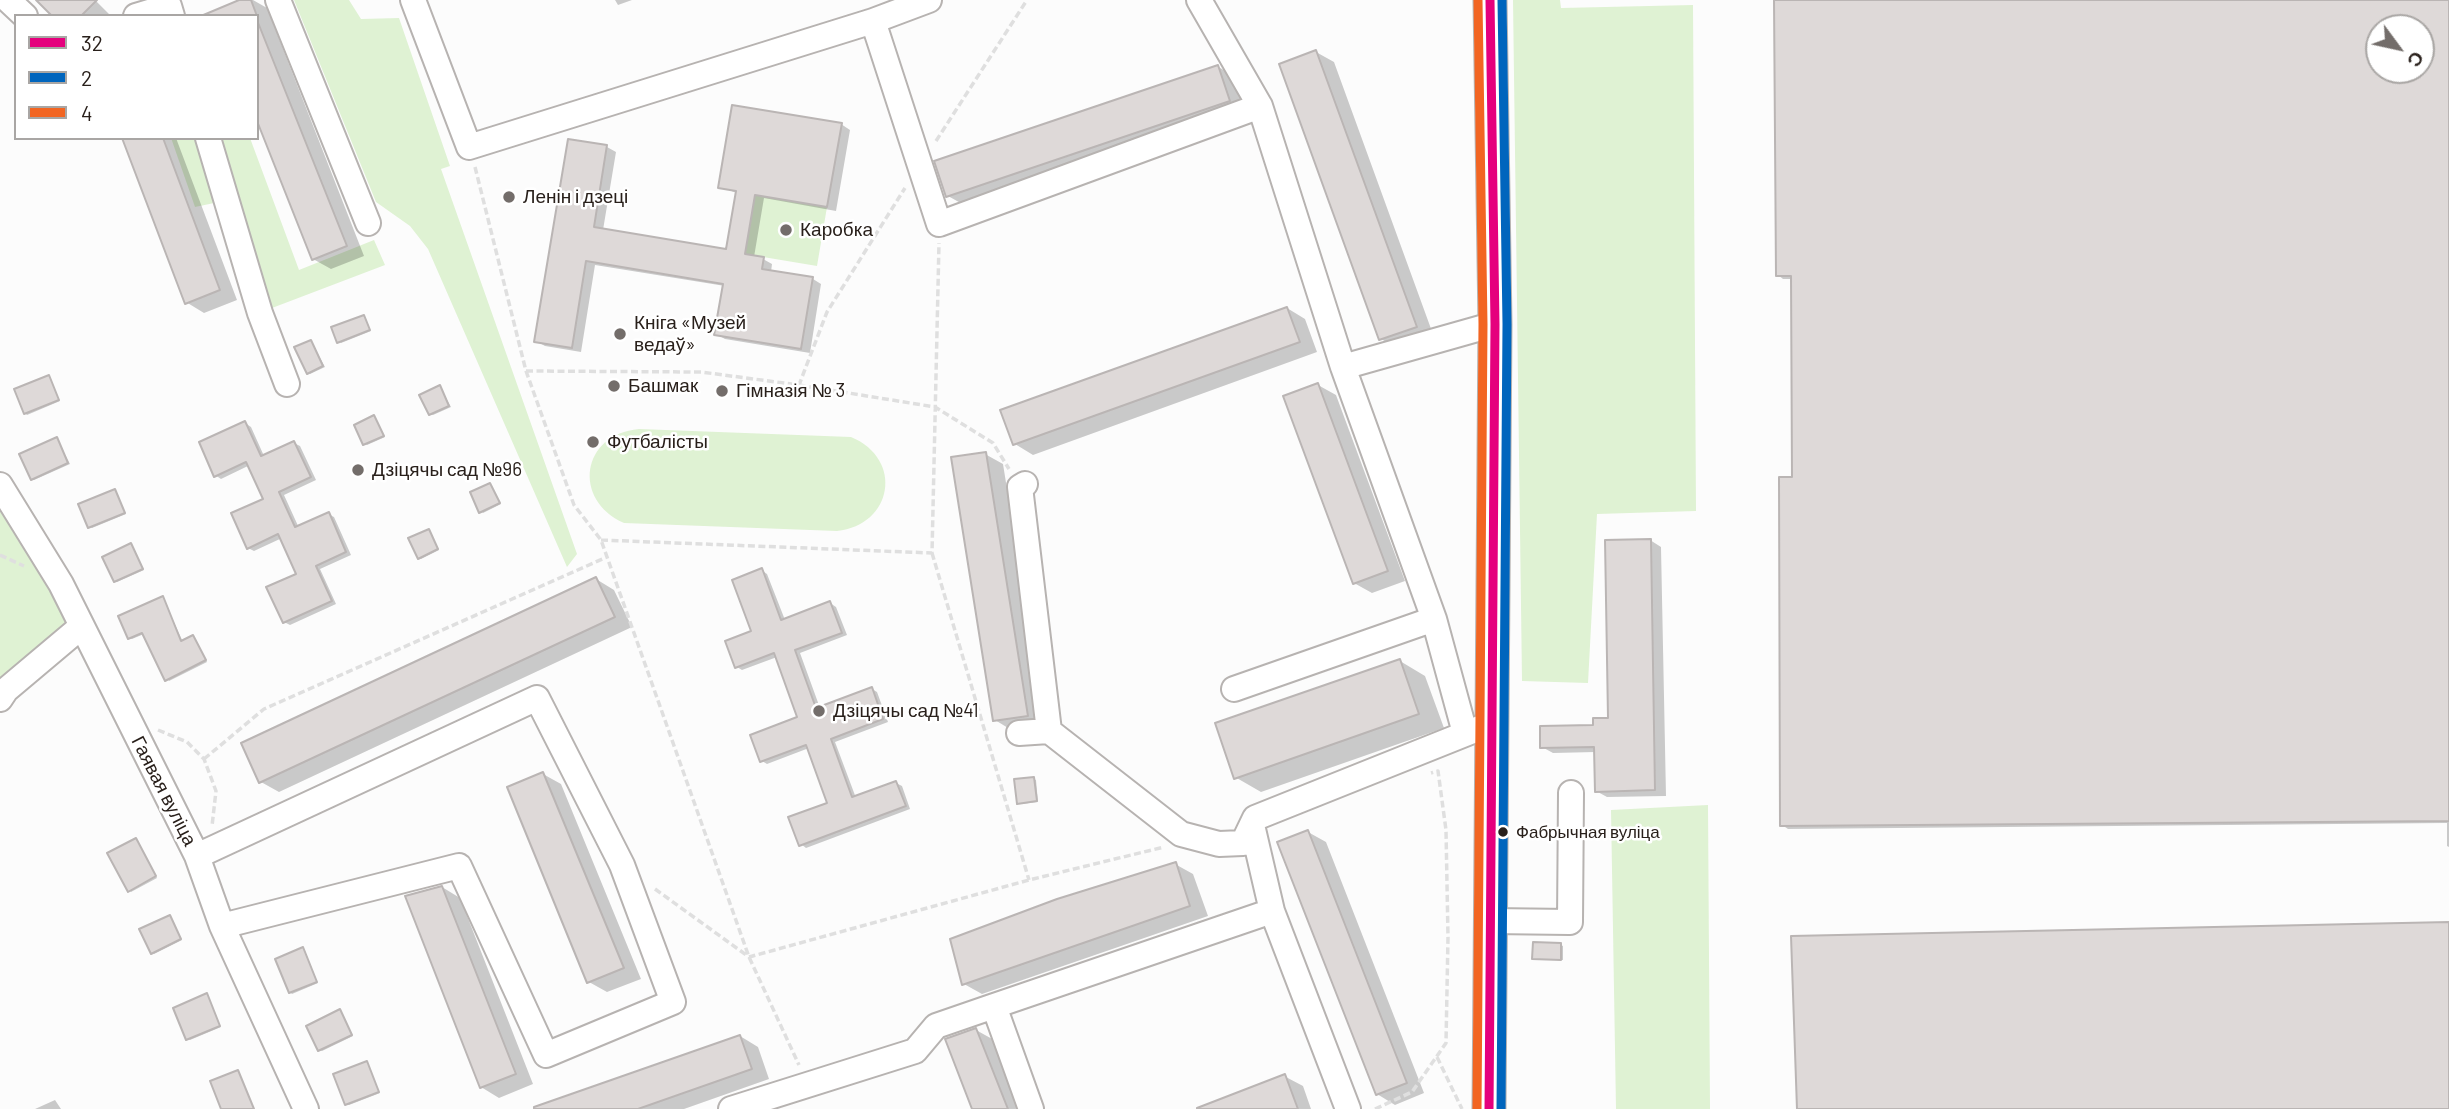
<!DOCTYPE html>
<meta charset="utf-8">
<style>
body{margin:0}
#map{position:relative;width:2449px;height:1109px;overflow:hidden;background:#fcfcfc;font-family:Barlow,sans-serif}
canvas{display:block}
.legend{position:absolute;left:14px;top:14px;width:245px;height:126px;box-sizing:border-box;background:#fff;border:2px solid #a9a6a4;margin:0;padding:9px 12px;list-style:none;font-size:21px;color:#29201b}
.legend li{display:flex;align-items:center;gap:14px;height:35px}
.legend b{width:35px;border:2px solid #a9a6a4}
.north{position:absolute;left:2365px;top:14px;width:70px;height:70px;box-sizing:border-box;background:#fff;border:2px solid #a9a6a4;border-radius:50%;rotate:123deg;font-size:19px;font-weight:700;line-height:28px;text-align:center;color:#29201b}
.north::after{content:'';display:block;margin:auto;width:24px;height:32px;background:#736d6a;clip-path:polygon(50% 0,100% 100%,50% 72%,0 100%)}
</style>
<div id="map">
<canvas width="2449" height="1109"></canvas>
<ul class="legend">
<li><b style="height:9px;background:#e5007d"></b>32</li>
<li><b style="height:9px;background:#0065bd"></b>2</li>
<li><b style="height:9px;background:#f26522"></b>4</li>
</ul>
<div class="north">С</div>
</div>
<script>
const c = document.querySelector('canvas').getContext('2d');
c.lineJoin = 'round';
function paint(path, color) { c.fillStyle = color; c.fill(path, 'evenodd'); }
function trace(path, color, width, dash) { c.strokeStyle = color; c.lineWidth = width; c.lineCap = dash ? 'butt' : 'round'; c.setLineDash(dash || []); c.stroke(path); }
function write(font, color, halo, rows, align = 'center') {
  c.font = font + ' Barlow,sans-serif'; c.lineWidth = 5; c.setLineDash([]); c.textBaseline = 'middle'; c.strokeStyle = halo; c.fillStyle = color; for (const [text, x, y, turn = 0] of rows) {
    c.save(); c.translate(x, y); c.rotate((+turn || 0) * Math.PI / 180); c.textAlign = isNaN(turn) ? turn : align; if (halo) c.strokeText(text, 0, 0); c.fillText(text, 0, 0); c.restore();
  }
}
const green = new Path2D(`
 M294,0h55l12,19 38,-1 51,148 -9,3 136,385 -10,13 -139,-318 -18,-23 -34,-24z
 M1513,0h47l1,8 132,-3 3,506 -99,3 -9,169 -66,-2z
 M171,138h27l21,64 -24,5z
 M219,138h31l49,132 75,-30 11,25 -113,43z
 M755,195l72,12 -10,59 -72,-12z
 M639,429l212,8c53,22 42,88 -14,94l-213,-8c-52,-23 -43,-89 15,-94z
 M0,511l68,110 -68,62z
 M1708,805l2,304h-94l-5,-299z`);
const shadow = new Path2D(`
 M38,0h57l15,15 -56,1z
 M244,0h9l14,8 97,248 -33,13 -18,-10 -56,-143v-100h-39z
 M615,0h17l-14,5z
 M1776,0h673v847l-2,-1v-23l-659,6 -6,-4 11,-346 -1,-200h-9l-5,-4zM2379,28h42v42h-42z
 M1316,52l18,10 100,275 -35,12 -18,-10z
 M1217,66l18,11 12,34 -281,95 -18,-10z
 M841,124l9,6 -14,81 -72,-13 -10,59 9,2 9,5 -1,8 42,7 8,5 -11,69 -85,-14 -9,-5 9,-48 -130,-21 -14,87 -36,-6 -9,-5 33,-200 38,6 9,5 -13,78 125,21 9,-58 -17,-6z
 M124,138h52l61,162 -33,13 -18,-11z
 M1287,308l18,11 12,33 -284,103 -18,-11z
 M363,317l8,14 -30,12 -2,-1z
 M311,341l14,26 -15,7 -2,-2z
 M49,377l11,24 -33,14 -2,-2z
 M1318,385l18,10 69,186 -33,12 -18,-10z
 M440,387l11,20 -18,8 -3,-1z
 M374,417l11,20 -18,8 -2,-1z
 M245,423l6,4 13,29 30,-13 6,3 16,34 -32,15 15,33 29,-14 6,3 17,38 -31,14 16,35 -46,21 -6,-3 14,-47 -16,-37 -28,13 -6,-3 17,-49 -15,-34 -29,14 -6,-4z
 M57,439l13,25 -36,16 -2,-1z
 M985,454l18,10 42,261 -32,6 -18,-11z
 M490,485l11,19 -18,9 -2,-2z
 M115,491l11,23 -34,14 -2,-1z
 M429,530l10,20 -18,9 -2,-1z
 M1650,540l11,7 5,249 -59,1 -11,-6v-39l-43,1 -11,-6 68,-28z
 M131,545l13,25 -27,12 -2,-1z
 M761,570l6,4 18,46 45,-17 6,4 11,28 -47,18 20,55 52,-19 5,3 11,30 -53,20 21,56 40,-15 6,3 8,23 -104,39 -5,-4 29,-40 -21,-56 -42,16 -5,-3 38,-43 -23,-61 -35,13 -5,-3 16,-35z
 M596,579l18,11 18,37 -353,165 -18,-10z
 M163,598l20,44 10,-5 2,1 12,24 -38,19 -25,-47 -12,5 -3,-1z
 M1400,661l25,15 19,52 -183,64 -26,-15z
 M543,774l18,10 80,195 -34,13 -18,-10z
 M1034,779l2,1 2,22 -17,2 -2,-2z
 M1308,832l18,10 98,251 -29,12 -18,-11z
 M136,840l21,38 -26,14 -2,-2z
 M1175,864l18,10 15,42 -226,78 -18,-10z
 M442,887l18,11 73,186 -34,14 -18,-11z
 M170,917l12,23 -28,14 -2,-2z
 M1561,945l2,1v14l-27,-1z
 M303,949l15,34 -26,11 -2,-2z
 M206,995l15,32 -31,13 -2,-1z
 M340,1011l13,25 -31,15 -2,-1z
 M976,1030l18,10 27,69h-47z
 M740,1036l18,11 11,32 -85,30h-136z
 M367,1063l13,30 -31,12 -3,-1z
 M1284,1076l19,10 8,23h-113z
 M55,1100l6,9h-26z`);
const building = new Path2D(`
 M36,0h61l-16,16h-29z
 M239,0h12l6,16h-56z
 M1774,0h675v821l-669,5 -1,-349h13l-1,-201h-15zM2379,28h42v42h-42z
 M257,20l90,226 -35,14 -55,-139z
 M1316,50l101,277 -38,13 -100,-276z
 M1218,65l12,36 -284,96 -12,-36z
 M732,105l110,18 -15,84 -72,-12 -10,59 19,3 -2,12 51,8 -12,72 -87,-14 9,-51 -137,-23 -14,87 -38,-6 34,-203 39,6 -13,82 132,22 10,-58 -18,-3z
 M122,138h41l57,152 -35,14z
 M1287,307l13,35 -287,103 -13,-35z
 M364,315l6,15 -33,13 -6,-16z
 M311,340l12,26 -16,8 -13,-27z
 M49,375l10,25 -35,14 -10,-25z
 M1318,383l70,188 -35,13 -70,-188z
 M440,385l9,21 -20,9 -10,-20z
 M374,415l10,21 -21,9 -9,-20z
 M245,421l16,35 33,-15 17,36 -32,15 16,35 34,-15 17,40 -30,14 16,35 -49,22 -17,-36 30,-13 -18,-40 -31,15 -16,-36 32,-14 -17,-37 -32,15 -15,-35z
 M57,437l11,26 -37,17 -12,-26z
 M986,452l42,264 -35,5 -42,-264z
 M490,483l10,20 -21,10 -9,-21z
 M115,489l10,24 -37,15 -10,-24z
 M429,529l9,20 -20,10 -10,-21z
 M1651,539l4,251 -60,2 -1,-45 -54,1v-22l53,-1v-7h15l-3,-178z
 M131,543l12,26 -29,13 -12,-25z
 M762,568l19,52 49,-19 12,32 -47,17 21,58 56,-21 11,32 -52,20 21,58 44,-16 10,25 -107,40 -11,-29 39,-14 -21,-58 -46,17 -10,-27 47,-18 -23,-64 -39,15 -10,-27 26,-10 -19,-51z
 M596,577l19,40 -356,166 -18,-40z
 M163,596l18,45 12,-6 13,25 -41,21 -23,-48 -14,6 -10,-23z
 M1400,659l19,55 -185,65 -19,-56z
 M543,772l81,196 -37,15 -80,-196z
 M1034,777l3,24 -20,3 -3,-25z
 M1308,830l99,253 -31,12 -99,-253z
 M136,838l20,38 -28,16 -21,-39z
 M1176,862l14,44 -228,79 -12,-46 107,-40z
 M442,886l74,188 -36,14 -75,-192z
 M170,915l11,24 -30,15 -12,-25z
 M2449,922v187h-652l-6,-173z
 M1533,942l28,1v17l-29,-1z
 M303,947l14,35 -28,11 -14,-34z
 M207,993l13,33 -34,14 -13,-32z
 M340,1009l12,26 -34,16 -12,-25z
 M976,1028l32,81h-36l-27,-70z
 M740,1035l12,34 -114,40h-104v-2z
 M367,1061l12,31 -34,13 -12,-31z
 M238,1070l16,39h-33l-11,-28z
 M1285,1074l13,35h-101v-1z`);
const path = new Path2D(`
 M936,141l91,-141
 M475,167l51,204 48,134 27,35 148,417 50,108
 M526,371l175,1 98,13 28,-73 78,-124
 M799,385l136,22 58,36 16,26
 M601,540l331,13 7,-310
 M932,553l97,327
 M0,555l24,11
 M158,730l29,12 17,17 12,32 -4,35
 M204,759l60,-50 343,-152
 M655,889l94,68 280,-77 135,-33
 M1437,1057l25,52
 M1375,1109l37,-17 34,-49 2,-106 -2,-107 -8,-59 -7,2`);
const minor = new Path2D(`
 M8,0l17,16
 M278,0l90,223
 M413,0l56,147 404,-126 56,-21
 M1199,0l61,106 83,261 91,252 31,114
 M136,16l33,-10 3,10
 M873,21l66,203 321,-118
 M208,138l52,175 27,71
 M1343,367l152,-43
 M1025,484l-5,3 29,244
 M0,485l61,99 136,272 25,70 84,183
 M1234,689l200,-70
 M0,699l6,-9 76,-64
 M1019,733l30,-2 132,103 38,10 24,-1 12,-25 225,-90
 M1252,825l20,86 76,198
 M197,856l340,-158 85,167 51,137 -127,53 -87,-189 -237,60
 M1491,921l79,1 1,-129
 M731,1109l184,-58 21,-25 58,-20
 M1031,1109l-37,-103 278,-95`);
const major = new Path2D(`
 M1489,1109l6,-785 -5,-324`);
const bus1 = new Path2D(`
 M1489,1109l6,-785 -5,-324`);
const bus2 = new Path2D(`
 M1501,1109l6,-785 -5,-324`);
const bus3 = new Path2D(`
 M1477,1109l6,-785 -5,-324`);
const markers = [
 [509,197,7,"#736d6a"],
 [786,230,7,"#736d6a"],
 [620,334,7,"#736d6a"],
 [614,386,7,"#736d6a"],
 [722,391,7,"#736d6a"],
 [593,442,7,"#736d6a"],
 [358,470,7,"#736d6a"],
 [819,711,7,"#736d6a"],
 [1503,832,6,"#29201b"]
];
const busNames = [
 ["Фабрычная вуліца",1516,832]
];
const poiNames = [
 ["Ленін і дзеці",523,197],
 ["Каробка",800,230],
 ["Кніга «Музей",634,323],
 ["ведаў»",634,345],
 ["Башмак",628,386],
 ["Гімназія № 3",736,391],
 ["Футбалісты",607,442],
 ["Дзіцячы сад №96",372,470],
 ["Дзіцячы сад №41",833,711]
];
const streetNames = [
 ["Гаявая вуліца",164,791,63]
];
paint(green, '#dff2d3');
paint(shadow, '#0003');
paint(building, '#ded9d8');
trace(building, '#bab5b4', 2);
trace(minor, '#b7b3b1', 28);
trace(major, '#b7b3b1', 35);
trace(path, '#dfdfdf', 3.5, [7, 3.5]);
trace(minor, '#fff', 24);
trace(major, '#fff', 32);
trace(bus1, '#e5007d', 9);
trace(bus2, '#0065bd', 9);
trace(bus3, '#f26522', 9);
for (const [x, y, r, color] of markers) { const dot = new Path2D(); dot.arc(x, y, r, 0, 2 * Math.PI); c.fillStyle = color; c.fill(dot); trace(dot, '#fff', 2.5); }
write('17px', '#29201b', '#fff', busNames, 'left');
write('19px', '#29201b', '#fff', poiNames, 'left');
write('19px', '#29201b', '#fff', streetNames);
</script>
